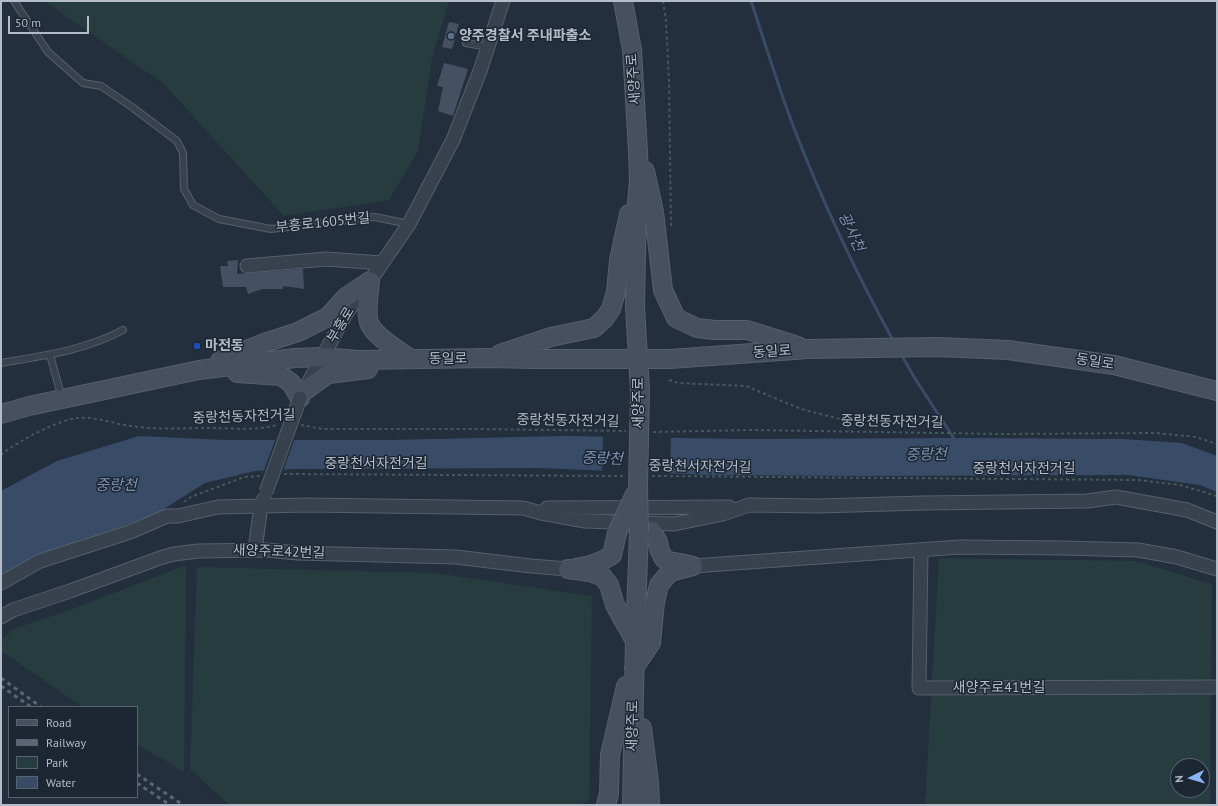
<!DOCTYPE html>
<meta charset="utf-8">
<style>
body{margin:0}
#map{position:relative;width:1218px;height:806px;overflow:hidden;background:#242f3e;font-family:"PT Sans",sans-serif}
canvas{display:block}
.frame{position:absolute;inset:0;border:2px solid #b4bcc9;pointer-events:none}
.legend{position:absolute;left:8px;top:706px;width:130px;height:92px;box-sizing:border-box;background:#1d2633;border:1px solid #59626f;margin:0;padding:5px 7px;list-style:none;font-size:12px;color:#b4bcc9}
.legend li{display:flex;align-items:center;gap:8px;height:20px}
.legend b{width:20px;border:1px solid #59626f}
.north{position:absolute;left:1170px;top:758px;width:40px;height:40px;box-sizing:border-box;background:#1d2633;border:1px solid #59626f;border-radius:50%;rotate:265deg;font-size:11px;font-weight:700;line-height:16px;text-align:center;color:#b4bcc9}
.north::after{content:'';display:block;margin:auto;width:14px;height:18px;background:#8ab4f8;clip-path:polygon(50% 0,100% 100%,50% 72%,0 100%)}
.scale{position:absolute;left:8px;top:16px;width:81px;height:18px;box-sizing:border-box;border:2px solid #b4bcc9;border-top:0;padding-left:5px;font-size:12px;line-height:14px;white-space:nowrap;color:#b4bcc9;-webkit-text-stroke:3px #1d2633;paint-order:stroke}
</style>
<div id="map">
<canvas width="1218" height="806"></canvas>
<div class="frame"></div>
<ul class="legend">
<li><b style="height:5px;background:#465061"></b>Road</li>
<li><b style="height:5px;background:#5a6575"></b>Railway</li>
<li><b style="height:11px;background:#263c3f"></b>Park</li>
<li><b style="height:11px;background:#394c67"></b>Water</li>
</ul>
<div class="north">N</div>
<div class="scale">50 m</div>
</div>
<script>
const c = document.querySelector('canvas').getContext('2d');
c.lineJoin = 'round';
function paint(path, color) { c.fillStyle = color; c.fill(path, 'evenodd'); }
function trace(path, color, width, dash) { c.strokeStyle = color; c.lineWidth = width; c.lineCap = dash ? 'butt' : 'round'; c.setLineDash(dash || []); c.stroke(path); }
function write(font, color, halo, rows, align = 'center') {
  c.font = font + ' "PT Sans","Noto Sans KR",sans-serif'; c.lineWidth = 3; c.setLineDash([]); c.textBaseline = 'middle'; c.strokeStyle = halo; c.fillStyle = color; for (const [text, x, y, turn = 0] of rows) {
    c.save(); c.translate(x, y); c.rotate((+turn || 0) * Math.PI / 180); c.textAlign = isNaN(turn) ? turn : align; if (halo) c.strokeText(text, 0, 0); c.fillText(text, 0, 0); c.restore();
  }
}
const green = new Path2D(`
 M45,1h404l-17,57 -14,93 -29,49 -105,16 -121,-133 -76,-52z
 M939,558l196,3 77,23 -2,221h-285zM1178,766h24v24h-24z
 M186,565l-2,207 -47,-28v-37h-54l-82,-56v-11l12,-11 57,-19z
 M197,567l238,6 157,23 -3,203 -8,6h-352l-39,-36z`);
const water = new Path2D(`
 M139,436l85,4h167l173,-4 178,3 217,-1 164,1 59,4 35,13v36l-17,-7 -72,-10 -267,1 -151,-1 -171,-7 -244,1 -40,2 -50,12 -49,31 -134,50 -21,11v-84l56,-30z`);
const pier = new Path2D(`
 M603,435l68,1 -1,39 -68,-2z
 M276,438h19l-12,33 -20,2z`);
const stream = new Path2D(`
 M751,1c14,42 27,85 43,127 28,73 62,145 100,214
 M901,354l13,23 41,63`);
const building = new Path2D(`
 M449,22l10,2 -7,25 -10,-2z
 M444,63l24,6 -15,47 -15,-5 5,-24 -6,-1z
 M238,260l-1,14 66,-5 1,20 -21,-3v3h-21l-14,5 -2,-7h-23l-3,-21h8l-1,-5z`);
const path = new Path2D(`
 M663,1l3,20 3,61 2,145
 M669,380l9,3 68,3 55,23 39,10 5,4 4,8
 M301,425l22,4h154l149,2
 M653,432l99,-2 250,4 154,-1 40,4 21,7
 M1,455c15,-13 57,-35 76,-37 19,-2 36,6 54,8 26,4 53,2 79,2 22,0 46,3 67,-3
 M284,474l340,2
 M652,476l486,4 42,5 37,11
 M184,502l7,-5 53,-20 16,-1`);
const lane = new Path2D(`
 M14,1l34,51 35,31 18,3 31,21 45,34 6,12 1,36 9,16 26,14 52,10 104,-12 34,7
 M466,43l22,4
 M50,355l12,43
 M1,363c41,-7 85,-13 122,-33`);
const street = new Path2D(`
 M247,266l79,-7 56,4
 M306,387l41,-75 23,-31 39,-57 44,-84 27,-69 23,-70
 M547,508l182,-1
 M255,550l6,-45 3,-6
 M921,551l-2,137 298,-1
 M693,566l267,-19 103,1 75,2 39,7 40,12
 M1,583l39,-22 90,-29 37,-16h11l40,-9 89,-2 216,3 18,5 44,8 89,3 49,-10 26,-9 69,1 105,-3 164,-2 29,-4 71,13 30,12
 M1,617l12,-7 57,-19 90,-33 14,-4 24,-3 69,-1 31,3 158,4 75,9 37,3`);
const secondary = new Path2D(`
 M623,1l9,49 6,101 1,29 -2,23 -2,104 5,84
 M645,171l9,41 9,78 13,28 21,10 18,2h32l51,16
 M370,281c-1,11 -5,34 0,44 7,13 28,25 41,34
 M500,354l51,-17 43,-9 11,-10 6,-9 5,-17 3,-32 10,-46
 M220,361l44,-18 34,-11 30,-15 18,-20 24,-16
 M237,373l44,3 10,7 9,15
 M303,392l25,-18 40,-5
 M1,414l28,-8 170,-36 96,-12 27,-1 36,3 131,-2 44,1h137l138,-10 129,-2 71,3 106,15 103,26
 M652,531l6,11 2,9 4,8 5,2 21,4
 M576,568c14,-2 24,-5 36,-13l5,-22
 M568,569l22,3 13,5 6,8 6,20 19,34
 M634,668l17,-25 4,-41 4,-17 11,-13 23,-6
 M642,728l7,54 1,23
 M606,805l3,-11 1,-39 16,-69
 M632,805l3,-165 4,-107`);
const rail = new Path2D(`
 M1,678l40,29
 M1,686l30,21
 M137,774l46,31
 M137,783l33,22`);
const streetBridge = new Path2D(`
 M266,492l34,-94`);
const secondaryBridge = new Path2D(`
 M617,533l19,-41
 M639,533l-1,-45 2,-97`);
const markers = [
 [451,36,4,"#5c6f8a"],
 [197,346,4,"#1a4fb4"]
];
const poiNames = [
 ["양주경찰서 주내파출소",459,36],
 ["마전동",205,346]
];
const streetNames = [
 ["새양주로",634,79,-94],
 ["부흥로1605번길",323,223,-6],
 ["부흥로",341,325,-59],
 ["동일로",772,352,-4],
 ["동일로",448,359,-1],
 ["동일로",1095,362,9],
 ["새양주로",639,403,-90],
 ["중랑천동자전거길",244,417,-2],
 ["중랑천동자전거길",568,421,1],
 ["중랑천동자전거길",892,422,1],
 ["중랑천서자전거길",376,464],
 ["중랑천서자전거길",700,467,1],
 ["중랑천서자전거길",1024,469],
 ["새양주로42번길",279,552,2],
 ["새양주로41번길",999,688],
 ["새양주로",633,726,-89]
];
const waterNames = [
 ["광사천",851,232,65],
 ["중랑천",926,455,-1],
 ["중랑천",602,459,2],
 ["중랑천",116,486]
];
paint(green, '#263c3f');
paint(water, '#394c67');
paint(pier, '#242f3e');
trace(stream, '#394c67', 3);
paint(building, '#455162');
trace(lane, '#565f6c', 8);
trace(street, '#565f6c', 15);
trace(secondary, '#565f6c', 20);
trace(path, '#44595c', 2, [3, 3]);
trace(lane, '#38414e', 6);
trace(street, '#38414e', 13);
trace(secondary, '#465061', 18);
trace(rail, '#5a6575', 3, [4, 4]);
trace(streetBridge, '#565f6c', 15, []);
trace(secondaryBridge, '#565f6c', 20, []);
trace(streetBridge, '#38414e', 13);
trace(secondaryBridge, '#465061', 18);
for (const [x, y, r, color] of markers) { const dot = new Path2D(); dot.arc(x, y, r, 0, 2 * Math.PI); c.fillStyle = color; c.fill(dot); trace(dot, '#1d2633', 1.5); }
write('bold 14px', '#b4bcc9', '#1d2633', poiNames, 'left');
write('14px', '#b4bcc9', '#1d2633', streetNames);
write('italic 15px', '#7c92b1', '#1d2633', waterNames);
</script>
